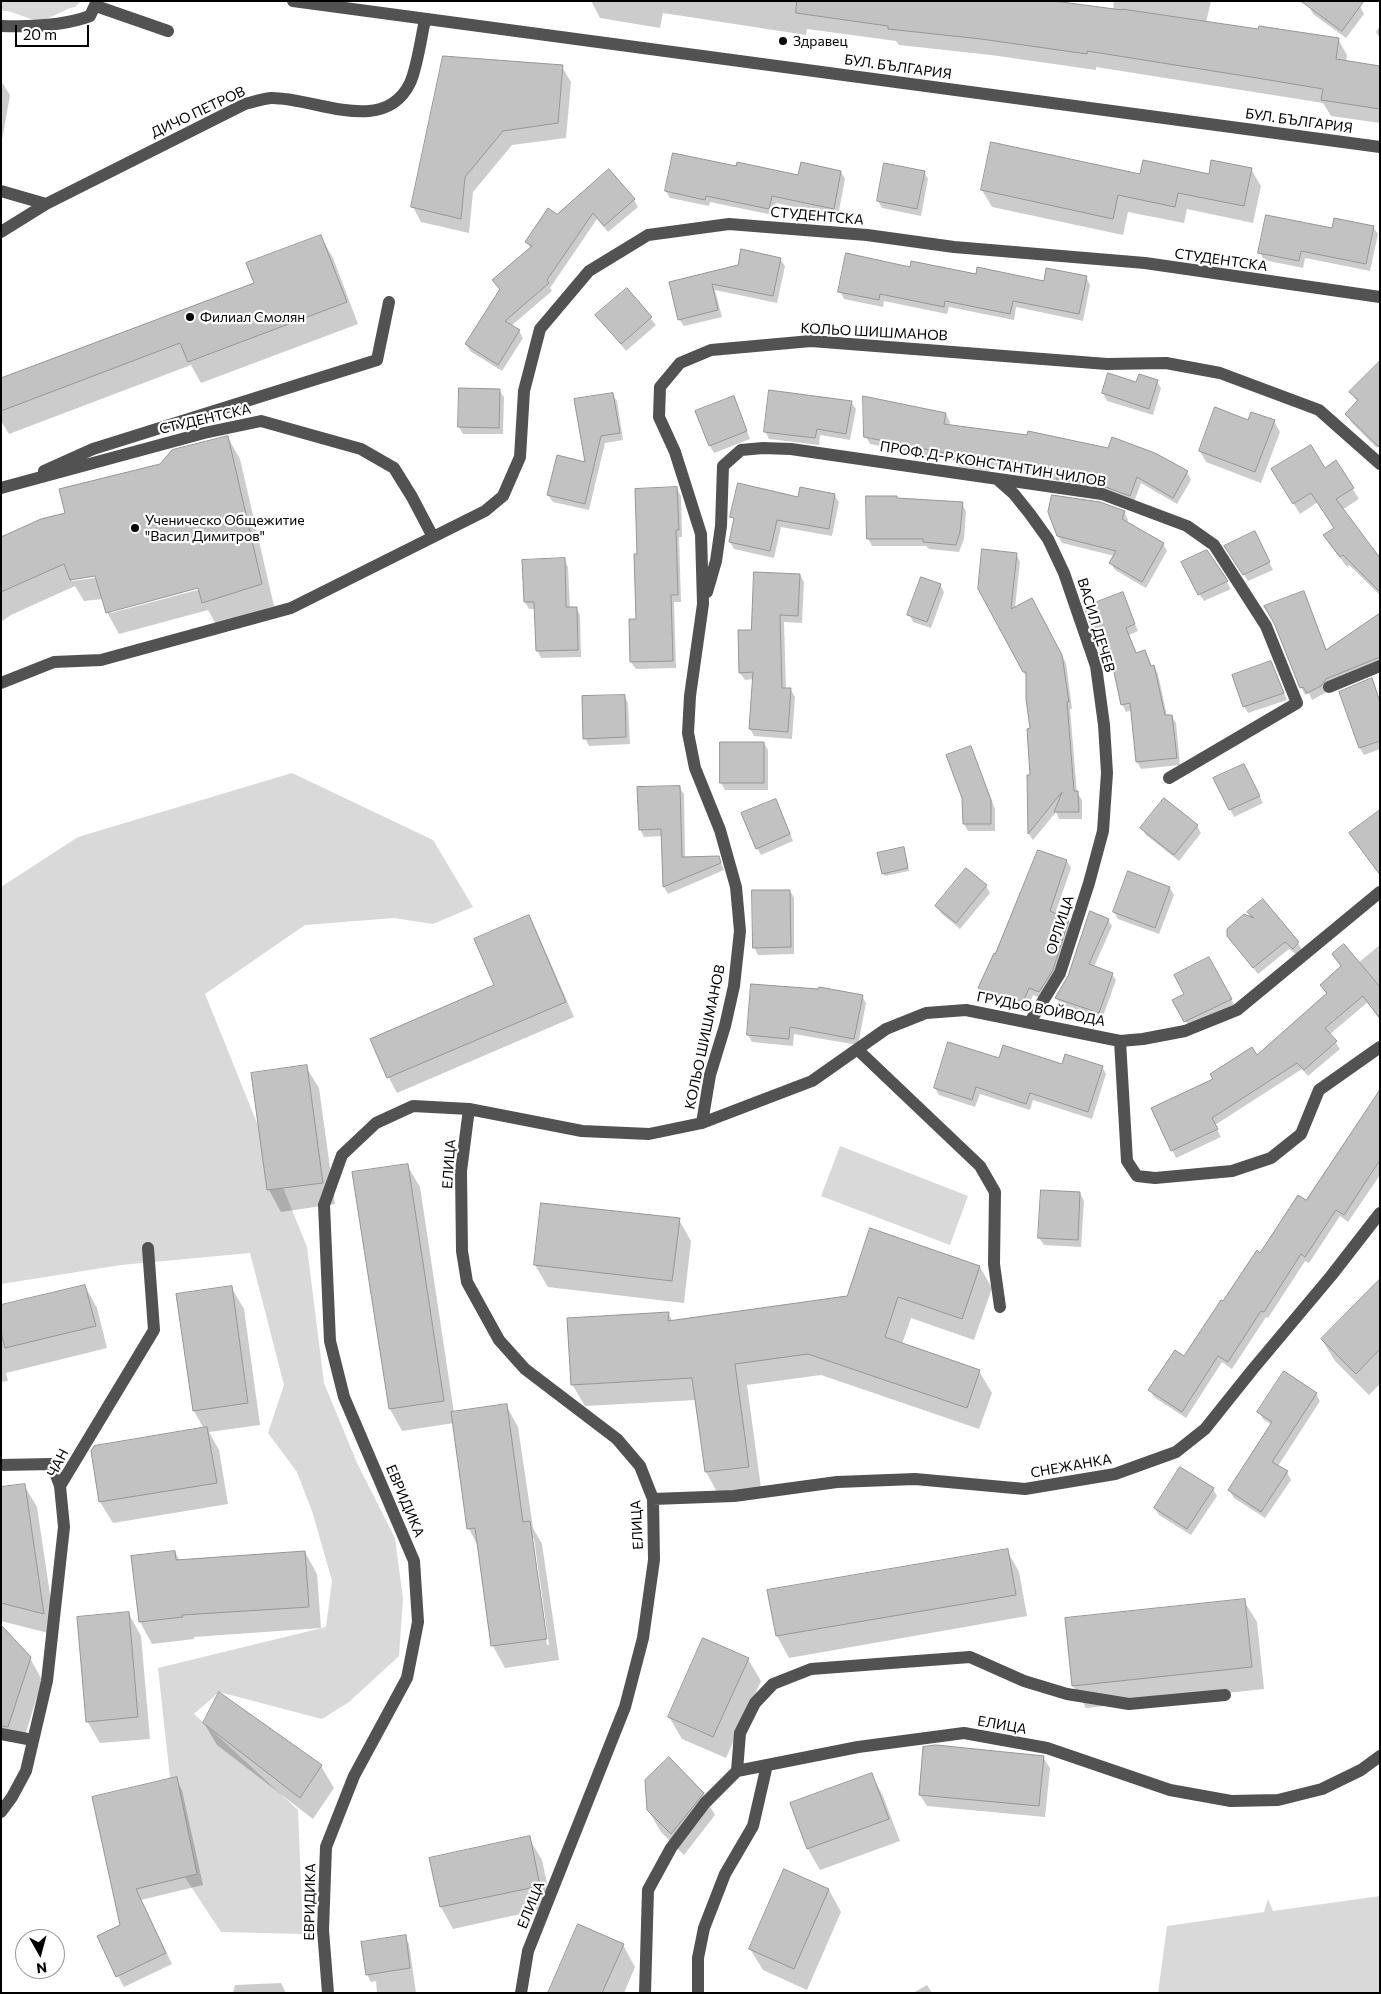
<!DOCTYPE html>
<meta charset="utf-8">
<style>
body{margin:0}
#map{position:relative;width:1381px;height:1994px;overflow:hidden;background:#fff;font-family:Commissioner,sans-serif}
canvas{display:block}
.frame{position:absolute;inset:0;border:2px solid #000;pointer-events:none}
.north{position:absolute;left:15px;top:1929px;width:50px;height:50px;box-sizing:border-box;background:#fff;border:1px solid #999;border-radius:50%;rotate:173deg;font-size:14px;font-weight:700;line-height:20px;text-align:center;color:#000}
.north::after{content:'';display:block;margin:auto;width:18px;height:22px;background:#000;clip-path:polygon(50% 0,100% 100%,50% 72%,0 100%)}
.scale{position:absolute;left:15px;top:25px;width:74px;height:22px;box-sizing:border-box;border:2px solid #000;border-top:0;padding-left:6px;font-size:15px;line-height:18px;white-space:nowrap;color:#000;-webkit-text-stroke:4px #fff;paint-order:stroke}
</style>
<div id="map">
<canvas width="1381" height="1994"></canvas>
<div class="frame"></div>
<div class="north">N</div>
<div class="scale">20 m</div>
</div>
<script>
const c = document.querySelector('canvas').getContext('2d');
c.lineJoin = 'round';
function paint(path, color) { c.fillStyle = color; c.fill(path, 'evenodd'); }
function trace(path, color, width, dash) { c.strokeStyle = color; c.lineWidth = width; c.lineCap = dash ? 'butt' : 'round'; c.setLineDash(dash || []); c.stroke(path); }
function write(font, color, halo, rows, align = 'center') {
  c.font = font + ' Commissioner,sans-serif'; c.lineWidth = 4.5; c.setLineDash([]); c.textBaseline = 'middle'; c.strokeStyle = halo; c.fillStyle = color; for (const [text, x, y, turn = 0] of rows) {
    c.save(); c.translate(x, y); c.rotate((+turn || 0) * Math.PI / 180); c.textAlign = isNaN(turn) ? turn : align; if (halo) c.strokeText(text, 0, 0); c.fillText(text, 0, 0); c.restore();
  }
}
const green = new Path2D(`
 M1,1h80l-6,6 -5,1 -30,14 -32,-11h-7z
 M292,773l141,67 40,67 -40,17 -39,-6 -89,7 -100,69 102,253 17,136 33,80 38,75 8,61 -4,57 -50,46 -27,17 -103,-27 -25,22 104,96 5,124 -82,-2 -41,-62 -22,-202 168,-41 6,-46 -19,-67 -16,-42 -29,-39 16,-48 -34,-132 -129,12 -120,19v-397l77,-50z
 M840,1146l128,50 -18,49 -129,-49z
 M1380,1896v97h-222l9,-67 97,-14 4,-13 5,12z`);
const shadow = new Path2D(`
 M591,1h388l134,9 1,-9h97l-5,22 132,16 9,16 -1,7 34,5v56l-49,-7 -8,-13 -227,-36v3l-105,-15 -92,-10 -3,-4 -89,-12 -1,6 -143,-22 -3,15 -60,-10z
 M1309,6h51l4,8 -18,24 -33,-24z
 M1380,26v12l-4,-6z
 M562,67l9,15 -5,56 -54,7 -39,47 -4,41 -48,-11 -8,-15z
 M1,81l9,14 -8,45h-1z
 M737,168l62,8 42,-4 4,7 -7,37 -62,-13 -3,12 -63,-13 -1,4 -39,-8 -4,-7z
 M1251,169l10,17 -8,37 -66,-14 -3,14 -56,-11 -5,23 -131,-28 -10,-17 159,-14 69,-1z
 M924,172l4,7 -7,37 -39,-8 -4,-7z
 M634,200l4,7 -30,25 -11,-13 -47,69 2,3 -41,35 8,5 4,7 -21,33 -32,-20 -4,-7 34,-53 -6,-10 37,-32 -4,-7 30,-27z
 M1373,227l5,7 -8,37 -65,-13 -2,10 -39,-8 -4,-7 73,-23z
 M321,237l12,21 25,66 -157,59 -10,-18 -182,69 -8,-13v-42l254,-96z
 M780,259l5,7 -8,37 -62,-13 7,27 -38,9 -5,-7 -8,-36z
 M911,268l134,15 41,-6 4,8 -7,36 -67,-14 -2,13 -65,-13 -2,7 -63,-13 -1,6 -39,-8 -4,-8z
 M627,289l29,36 -30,26 -29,-36z
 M1379,363l1,82 -3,3 -25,-25 -6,-9 12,-11 -7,-11z
 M1157,381l4,7 -8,27 -46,-14 -4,-8 34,-10z
 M499,390l5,7 -1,37h-40l-4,-7z
 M612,394l5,7 6,39 -18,3 -16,67 -36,-8 -5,-7 38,-32z
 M851,402l5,7 -6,31 -30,-5 -1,10 -50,-6 -4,-8z
 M737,405l13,34 -36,14 -4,-7z
 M946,414l4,8 -1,4 79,10 159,36 4,8 -14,24 -36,-21 -7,19 -72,-16 -3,-5 -68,-14 -2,4 -29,-4 -4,-6 -86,-17 -4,-7z
 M1274,421l6,11 -19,51 -55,-21 -6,-11z
 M228,438l12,21 34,147 -58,18 -8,-14 -89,24 -12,-22 -4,-13 -19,2 -9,-15 -64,29 -10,7v-83l66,-25 94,-49zM101,574l1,3 -30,4v-3zM204,585l1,3 -94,25v-3z
 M1336,462l23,37 -17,11 35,46 3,-3v42l-31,-30 -2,2 -16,-21 -6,-10 10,-8 -17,-26 -18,12 -21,-34 45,-10z
 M677,489l4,7 1,41h-3l2,65h-7l2,66 -40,1 -5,-7 6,-42 1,-65z
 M834,495l5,7 -7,34 -51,-9 -7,31 -40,-9 -4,-7 5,-20 -3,-6 67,-18z
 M898,499l64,5 4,7 -2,28 -5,13 -30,-3 -3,-3h-54l-4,-8z
 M1124,512l4,8 -1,3 36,21 4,7 -21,37 -31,-18 -4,-7 4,-7 -53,-13 -4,-7z
 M1259,540l14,30 -25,11 -18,-28z
 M1206,551l25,38 -27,12 -5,-7z
 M1016,554l4,8 -5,46 20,-2 31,57 6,46h-2l7,84 5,7v19h-23l-3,-7 -23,28 -4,-6v-58h2l1,-46 -5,-52 -48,-89zM1063,789l6,4h-9z
 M564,559l4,8 2,41h6l4,7 1,42 -40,1 -4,-8 -1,-41h-7l-4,-7z
 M800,575l4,7 -2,41 -18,-1 2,67 5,1 4,7 -3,42 -38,-3 -4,-7 4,-50 -9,1 -5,-7 12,-42z
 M940,585l4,7 -13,36 -18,-6 -4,-8z
 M1303,592l24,59 53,-26v41l-50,21 -5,6 -13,7 -3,-7 -4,2 -4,-8z
 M1122,593l16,38 -9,4 8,19 8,-3 7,16h2l4,7 9,42h4l5,7 4,42 -39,4 -4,-7 -5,-52 -6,2 -4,-8 -10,-48 -6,2 -4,-7 -16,-44z
 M1271,663l16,37 -39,13 -4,-7z
 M1371,680l9,20v49l-16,6 -4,-7z
 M624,696l4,7 2,41 -41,2 -4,-8z
 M764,743l4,7v40h-43l-4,-7z
 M974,755l21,54v22h-27l-4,-7z
 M1248,772l15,31 -29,14 -19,-38z
 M679,787l5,7 1,64 33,-1 6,13 -56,24 -4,-7 -1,-51 -19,1 -4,-8z
 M779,807l14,34 -32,14 -4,-7z
 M1197,826l4,7 -22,28 -33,-26 -4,-7z
 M905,852l4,19 -24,5 -2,-3z
 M1067,861l4,7 -16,46 13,6 4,7 -29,72 -10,-4 -8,18 -41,-18 -4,-7z
 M1129,873l41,15 4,7 -15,39 -41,-15 -4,-7z
 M986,886l4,7 -30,36 -19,-16 -4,-7z
 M790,891l4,7v56l-36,1 -4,-8z
 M1248,913l50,30 4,7 -5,5 -8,-6 -31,25 -30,-38 24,-17z
 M529,917l8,15 37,85 -177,76 -8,-15 -17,-39 124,-53z
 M1108,920l4,6 -18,41 18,7 4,6 -14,39 -42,-15 -4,-6z
 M1380,945v73l-12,-16 -38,32 10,15 -32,27 -6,-7 -87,56 6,12 -45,21 -23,-49 62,-30 42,-23 70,-61 -6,-10 37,-22z
 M1208,958l27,48 -45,23 -16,-28 12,-6z
 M752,985l110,11 4,7 -8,42 -64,-11 -1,12 -41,-4 -4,-7z
 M1000,1060l62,6 40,1 4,7 -14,45 -59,-19 -3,10 -50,-16 -5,13 -36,-12 -4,-7z
 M306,1067l13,21 16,116 -54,8 -12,-22 -16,-116z
 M1380,1107v68l-32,47 -8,-6 -31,47 -4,-2 -37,57 -2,-1 -34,52 -10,-7 -36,56 -32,-21 -4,-7 35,-32 76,-104 46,-52z
 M407,1165l13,22 34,226 52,-8 12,22 15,101 9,16 17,116 -54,8 -12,-22 -15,-100 -9,-17 -15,-106 -52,8 -12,-22zM531,1536l3,3 15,106h-2z
 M1080,1193l4,8 -3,46 -37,-2 -5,-7z
 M542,1204l137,16 12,21 -7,62 -136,-16 -13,-22z
 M980,1267l12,21 -18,52 -63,-22 -9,26 77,27 13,22 -13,36 -158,-54 -74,10 14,103 -43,6 -12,-22 -10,-72 -111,6 -13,-22 96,-71 5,9 175,-25z
 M1380,1281v103l-11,11 -34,-34 -13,-21z
 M85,1286l12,22 10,40 -101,25 2,8 -7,1v-75z
 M231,1287l13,22 16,116 -51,7 10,18 9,54 -115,19 -13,-21 104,-73 -10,-18z
 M1316,1394l4,7 -42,65 9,6 4,8 -26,38 -31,-20 -5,-8 43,-65 -9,-6 -4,-7z
 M24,1485l13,22 19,128 -55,-14v-132z
 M1213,1489l4,7 -26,39 -32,-20 -4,-7z
 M1007,1550l12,22 8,44 -238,42 -12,-22 -8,-45z
 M175,1552l5,9 125,-9 12,22 4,54 -127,9v2l-42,5 -12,-22 -8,-65z
 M1244,1601l13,21 7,67 -178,19 -13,-22z
 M129,1614l12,22 9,103 -50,4 -13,-22z
 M1,1626l29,32 12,22 -18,59 -23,-7z
 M748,1659l13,22 -35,77 -44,-19 -13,-22z
 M219,1694l102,72 13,22 -21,31 -96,-74 -13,-22z
 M1043,1757l7,11 -5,49 -118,-11 -7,-11z
 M871,1774l12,22 17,45 -80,29 -12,-21z
 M176,1779l6,11 21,95 -62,15 31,64 -48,23 -6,-11 4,-51z
 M703,1794l12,21 -31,40 -23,-23 -13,-22z
 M529,1838l13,22 10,47 -99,22 -12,-22 -11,-48z
 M784,1871l45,19 12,22 -34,78 -44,-20 -13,-21z
 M405,1937l4,7 7,49h-39l-1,-12 -5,1 -4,-8z
 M623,1945l12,22 -11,26h-75z
 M281,1983l5,10h-53l2,-8z
 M927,1985l5,8h-19z`);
const building = new Path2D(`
 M797,1h257l68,9v-1l136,20 1,-3 80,12 -3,21 44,7v43l-59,-9 2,-11 -72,-12 -164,-26v3l-106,-15 -93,-10v-3l-92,-13z
 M1301,1h63l-22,30z
 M443,56l120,9 -5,58 -55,8 -38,46 -4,42 -50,-12z
 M991,142l149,32 3,-14 66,14 2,-14 41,8 -8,38 -66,-13 -3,14 -57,-12 -5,24 -132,-29z
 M673,153l63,13 1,-4 61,13 3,-13 40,9 -7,38 -62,-13 -3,13 -63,-13 -1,4 -40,-9z
 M884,163l41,8 -8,38 -40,-8z
 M609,169l26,30 -31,27 -11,-13 -46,67 2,3 -44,38 15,9 -22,35 -33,-21 35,-55 -8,-9 40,-34 -7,-4 23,-34 9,6z
 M1266,215l66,13 2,-10 40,8 -8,38 -65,-13 -2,10 -41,-8z
 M321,235l26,67 -159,60 -8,-19 -179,68v-33l253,-95 -8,-20z
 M741,249l40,9 -8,38 -61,-12 6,26 -40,10 -9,-38 69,-17z
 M846,253l64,14 1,-6 65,13 1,-7 67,14 2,-13 41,8 -8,38 -66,-13 -3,13 -65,-13 -1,6 -64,-13 -1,6 -41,-8z
 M627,288l25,29 -31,27 -26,-29z
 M1380,361v87l-35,-34 13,-14 -9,-8z
 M1108,373l28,9 3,-8 19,6 -9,29 -47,-16z
 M459,388l41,1 -1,39 -41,-1z
 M769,390l83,11 -6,33 -29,-5 -2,9 -51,-6z
 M613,393l7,40 -19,3 -16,68 -38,-9 10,-40 28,7 -11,-63z
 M734,396l13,35 -38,15 -14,-35z
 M863,396l83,17 -2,11 83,11 1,-4 80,17 4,-11 43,16 33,18 -15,27 -36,-21 -7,19 -27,-10 -47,-7 1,-4 -61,-13 -9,-2 -2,5 -31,-5 1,-5 -91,-18z
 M1215,407l33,13 3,-8 24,8 -20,52 -56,-21z
 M228,436l34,148 -60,19 -4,-15 -92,25 -11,-37 -25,4 -6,-16 -63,28v-55l40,-18 24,-6 -6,-24 101,-25 12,-14z
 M1311,445l14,23 11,-8 18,28 -18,11 44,59v34l-37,-37 -3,2 -17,-22 11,-7 -23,-35 -18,11 -22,-35z
 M738,483l60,14 2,-10 35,7 -6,35 -52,-9 -7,31 -41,-9 5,-24 -4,-1z
 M677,487l2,43h-3l2,65h-7l2,66 -43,1 -1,-43h7l-2,-65h3l-2,-65z
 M1052,495l48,7 25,9 -3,8 42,24 -22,39 -33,-19 7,-12 -59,-15 -9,-24z
 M866,496h31v2l66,4 -3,30 -4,13 -33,-3v-3h-56z
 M1255,531l15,31 -27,13 -19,-29z
 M982,549l35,4 -6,56 21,-11 30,57 7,47h-2l7,89h4l1,21h-25l8,-20 -34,42 -1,-59h3l-3,-46 3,-1 -4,-29v-27h-3l-45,-83z
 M1207,550l21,31 -30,14 -17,-33z
 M565,558l1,49h11l1,43 -42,1 -2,-49h-10l-2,-42z
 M754,572l46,2 -2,42 -18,-1 2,73h9l-3,44 -39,-3 4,-57 -14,1 -1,-43h13z
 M921,577l20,7 -14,38 -20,-7z
 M1304,591l22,59 54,-37v44l-54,22 -5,7 -14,7 -4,-6 -3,1 -26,-65 -10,-17z
 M1123,592l12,32 -9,4 10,25 9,-3 6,16 3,-1 11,50h7l5,43 -41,4 -6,-59 -9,2 -12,-56 -8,2 -17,-44z
 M1271,661l13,32 -41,14 -11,-32z
 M1372,678l8,24v39l-21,7 -20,-56z
 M625,695l1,42 -43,2 -1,-43z
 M720,742h44v41h-44z
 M971,746l20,54v24h-28l-1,-26 -16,-43z
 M1244,764l16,32 -31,14 -16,-32z
 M680,786l2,71 37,-1 2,7 -58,24 -2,-58 -22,1 -2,-43z
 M1164,798l34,27 -24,30 -34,-27z
 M776,799l14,35 -34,15 -15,-36z
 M1380,810v65l-31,-42z
 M904,847l4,21 -26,6 -5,-21z
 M1038,850l29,10 -17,51 19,8 -16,51 -14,22 -10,-4 -8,19 -43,-19 16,-35 1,1z
 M966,868l21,17 -31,38 -21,-17z
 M1128,871l42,16 -15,41 -42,-16z
 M752,890h38l1,57 -38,1z
 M1263,899l36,43 -6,7 -8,-7 -32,26 -26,-32v-7l17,-15 10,4 -7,-6z
 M1090,911l19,8 -20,45 24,9 -14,40 -44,-15 13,-22z
 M529,915l37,87 -179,76 -17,-39 124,-54 -20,-46z
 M1344,944l36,43v32l-17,-23 -38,32 12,13 -33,29 -7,-7 -85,55 6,11 -47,22 -20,-43 62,-29 -3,-5 42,-27 5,8 70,-62 -7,-8 21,-19 -9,-12z
 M1209,957l23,42 -48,23 -12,-22 12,-6 -10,-19z
 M751,984l67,5 1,-2 44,8 -9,44 -64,-12 -1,12 -42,-4z
 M948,1042l51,16 4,-13 59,19 3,-10 38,12 -15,46 -58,-19 -4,11 -50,-17 -4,13 -38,-12z
 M307,1065l16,118 -56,7 -16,-117z
 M1380,1090v70l-36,55 -8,-5 -31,47 -4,-3 -37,58 -3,-1 -33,51 -10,-6 -36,56 -34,-22 27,-40 9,6 37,-56 2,1 34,-51 3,3 38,-58 8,5z
 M408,1164l36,237 -55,8 -37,-237z
 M1041,1190l39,2 -2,48 -40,-2z
 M541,1203l139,15 -8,63 -138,-16z
 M870,1228l110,38 -18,53 -64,-22 -13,40 95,33 -13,38 -159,-54 -73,10 14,103 -44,5 -13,-94 -121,7 -4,-67 102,-6 -1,9 179,-25z
 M1380,1279v70l-24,25 -35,-35z
 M85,1285l11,41 -91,22 -4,-16v-27z
 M232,1286l16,117 -55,8 -17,-117z
 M1284,1371l33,22 -45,69 16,9 -27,41 -33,-22 44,-68 -15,-10z
 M507,1404l16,118 7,-1 17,118 -56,7 -16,-118 -8,1 -16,-117z
 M207,1427l10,56 -118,19 -8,-51 3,-5z
 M1180,1467l34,21 -27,41 -33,-21z
 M25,1484l19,130 -43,-11v-116z
 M1008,1549l8,46 -240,41 -9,-46z
 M175,1551l1,9 129,-9 4,56 -127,8 1,2 -44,5 -8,-66z
 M1245,1599l7,68 -180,19 -7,-68z
 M129,1612l9,105 -52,5 -9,-105z
 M1,1625l30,32 -23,70 -7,-1z
 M703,1638l46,20 -36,79 -45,-20z
 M219,1692l103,73 -22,33 -97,-75z
 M936,1745l108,11 -5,50 -120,-11 4,-48z
 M669,1757l35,36 -33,41 -24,-24 -2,-30z
 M872,1773l17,46 -82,30 -17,-46z
 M177,1777l20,97 -61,15 30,64 -50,24 -19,-41 23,-11 -28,-128z
 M530,1836l10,50 -100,21 -11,-49z
 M784,1869l45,20 -35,80 -45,-20z
 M578,1924l46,20 -22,49h-54z
 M406,1935l4,33 -44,7 -5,-33z`);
const minor = new Path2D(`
 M293,1l1087,146
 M96,6l72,25
 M1,26c29,1 62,0 89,-10l7,-15
 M1,191l45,13
 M1,232l45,-28 199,-100c8,-2 17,-5 26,-6 43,-1 113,39 139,-15 7,-15 11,-45 15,-63
 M44,471l49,-22 284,-89 12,-58
 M997,479l17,15 16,20 18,25 16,34 32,93 8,59 3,48 -4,58 -14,52 -29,90 -30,49
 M1,488l203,-55 57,-12 100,28 33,19 18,29 21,40
 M707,592l9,-31 5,-35 2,-60 18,-16 22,-2 28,1 311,45 85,32 27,19 52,81 31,77 -128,75
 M1,683l53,-21 47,-2 190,-52 194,-97 18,-15 17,-39 4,-66 16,-62 49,-58 59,-36 81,-11 138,11 87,12 191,16 235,34
 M1329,687l51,-21
 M1120,1041l7,120 10,15 18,2 77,-7 39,-13 30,-24 18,-44 61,-43
 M858,1050l122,116 15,26 -1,72 6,43
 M469,1109l-8,62 1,80 5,31 32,58 26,29 92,70 23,27 13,33 1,61 -11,78 -18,69 -97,244 -7,42
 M702,1123l8,-48 15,-49 9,-40 6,-55 -4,-44 -16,-57 -25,-62 -7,-35 2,-37 13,-92 -2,-70 -26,-82 -16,-35 1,-30 20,-24 31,-13 100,-9 296,23 59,-1 54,10 99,37 61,54
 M1,1465l51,-1 8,22
 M653,1499l81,-3 103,-14 78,-3 110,10 90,-15 61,-22 29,-23 48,-60 78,-93 49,-63
 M1,1734l32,6
 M737,1771l3,-38 15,-30 18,-19 38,-15 159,-12 54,24 43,13 62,10 96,-9
 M1,1812l11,-15 14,-26 21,-90 17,-154 -4,-41 94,-156 -6,-82
 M328,1993l-5,-63 3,-83 28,-71 53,-98 11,-56 -4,-61 -70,-164 -14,-56 -6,-136 18,-50 34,-32 37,-17 56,3 113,22 67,3 53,-11 110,-42 74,-52 40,-16 40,-3 154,31 23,-2 42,-8 52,-21 143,-118
 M645,1993l3,-103 23,-42 34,-45 32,-32 121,-24 106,-14 83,15 123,42 61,11 47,-1 44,-11 39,-19 19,-14
 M698,1993v-35l6,-30 21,-54 28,-48 14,-61`);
const markers = [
 [783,41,5,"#000"],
 [190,317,5,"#000"],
 [135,528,5,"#000"]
];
const poiNames = [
 ["Здравец",793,41],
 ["Филиал Смолян",200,317],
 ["Ученическо Общежитие",145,520],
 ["\"Васил Димитров\"",145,536]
];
const streetNames = [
 ["БУЛ. БЪЛГАРИЯ",898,67,8],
 ["ДИЧО ПЕТРОВ",198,112,-25],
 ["БУЛ. БЪЛГАРИЯ",1299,121,8],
 ["СТУДЕНТСКА",817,216,5],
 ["СТУДЕНТСКА",1221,260,8],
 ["КОЛЬО ШИШМАНОВ",874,332,3],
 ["СТУДЕНТСКА",205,419,-13],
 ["ПРОФ. Д-Р КОНСТАНТИН ЧИЛОВ",993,464,9],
 ["ВАСИЛ ДЕЧЕВ",1096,625,73],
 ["ОРЛИЦА",1060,925,-72],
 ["ГРУДЬО ВОЙВОДА",1041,1009,11],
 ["КОЛЬО ШИШМАНОВ",705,1037,-78],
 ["ЕЛИЦА",449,1164,-86],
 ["ЧАН",58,1463,-62],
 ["СНЕЖАНКА",1071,1466,-10],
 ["ЕВРИДИКА",405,1501,67],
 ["ЕЛИЦА",637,1525,-93],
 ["ЕЛИЦА",1002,1725,10],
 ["ЕВРИДИКА",310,1902,-89],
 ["ЕЛИЦА",531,1905,-68]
];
paint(green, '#d9d9d9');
paint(shadow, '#0003');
paint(building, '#c2c2c2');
trace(building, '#969696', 1);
trace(minor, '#525252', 12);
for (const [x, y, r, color] of markers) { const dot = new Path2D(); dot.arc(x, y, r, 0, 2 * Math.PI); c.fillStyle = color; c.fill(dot); trace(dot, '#fff', 2); }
write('14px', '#000', '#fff', poiNames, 'left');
write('14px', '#000', '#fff', streetNames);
</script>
